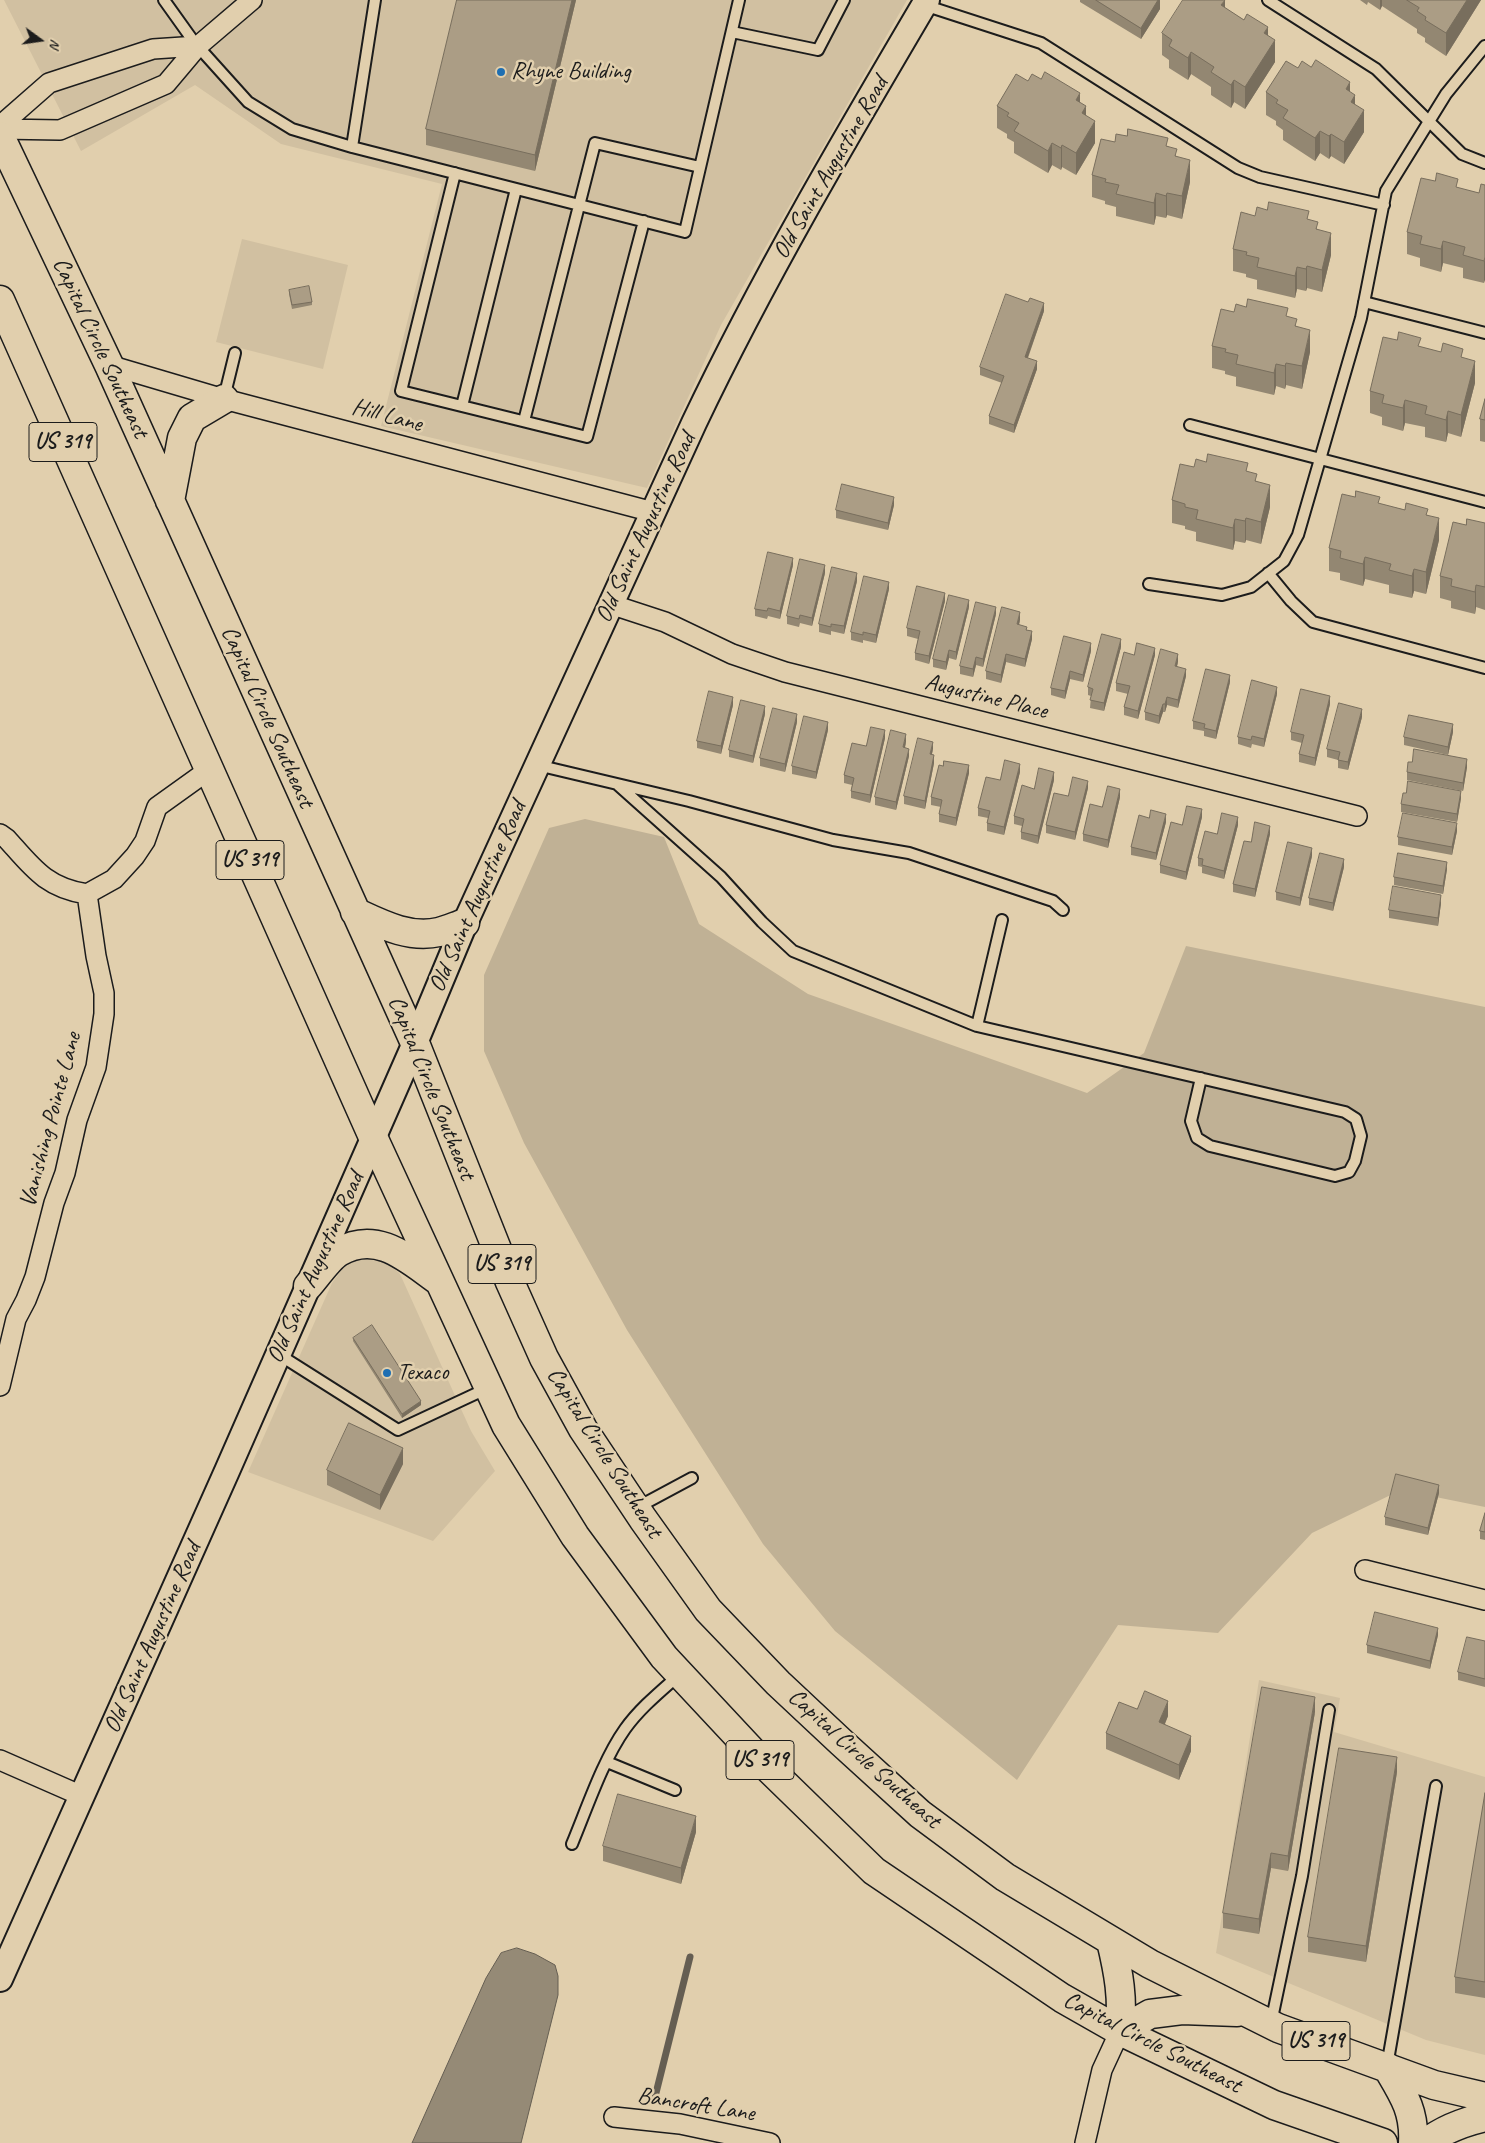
<!DOCTYPE html>
<style>
body{margin:0}
#map{position:relative;width:1485px;height:2143px;overflow:hidden;background:#e1cfad;font-family:Caveat,sans-serif}
canvas{display:block}
.north{position:absolute;left:15px;top:15px;width:50px;height:50px;-webkit-text-stroke:4px #e1cfad;paint-order:stroke;rotate:104deg;font-size:14px;font-weight:700;line-height:20px;text-align:center;color:#1c1c1c}
.north::after{content:'';display:block;margin:auto;width:18px;height:22px;background:#1c1c1c;clip-path:polygon(50% 0,100% 100%,50% 72%,0 100%)}
</style>
<div id="map">
<canvas width="1485" height="2143"></canvas>
<div class="north">N</div>
</div>
<script>
const c = document.querySelector('canvas').getContext('2d');
c.lineJoin = 'round';
function paint(path, color) { c.fillStyle = color; c.fill(path, 'evenodd'); }
function trace(path, color, width, dash) { c.strokeStyle = color; c.lineWidth = width; c.lineCap = dash ? 'butt' : 'round'; c.setLineDash(dash || []); c.stroke(path); }
function write(font, color, halo, rows, align = 'center') {
  c.font = font + ' Caveat,sans-serif'; c.lineWidth = 5; c.setLineDash([]); c.textBaseline = 'middle'; c.strokeStyle = halo; c.fillStyle = color; for (const [text, x, y, turn = 0] of rows) {
    c.save(); c.translate(x, y); c.rotate((+turn || 0) * Math.PI / 180); c.textAlign = isNaN(turn) ? turn : align; if (halo) c.strokeText(text, 0, 0); c.fillText(text, 0, 0); c.restore();
  }
}
const built = new Path2D(`
 M4,0h903l-186,325 -74,163 -266,-62 61,-242 -161,-40 -86,-59 -114,66z
 M242,239l106,26 -25,104 -107,-27z
 M351,1257l32,1 17,16 71,157 24,40 -62,70 -185,-69 84,-189z
 M1259,1680l81,18 -6,34 151,45v278l-59,-15 -210,-87z`);
const green = new Path2D(`
 M585,819l79,18 35,87 109,70 279,99 57,-40 42,-107 299,61v500l-84,-17 -89,43 -94,100 -100,-8 -101,155 -182,-149 -72,-87 -136,-214 -103,-187 -40,-92v-76l65,-147z`);
const water = new Path2D(`
 M517,1948l18,6 20,11 3,11v19l-37,148h-109l74,-165 15,-25z`);
const stream = new Path2D(`
 M654,2101l36,-144`);
const service = new Path2D(`
 M164,0l30,42 54,60 44,27 60,18 333,85 54,-232
 M1268,0l108,69 86,85 23,9
 M924,5l117,38 197,125 22,9 124,28
 M732,32l86,18 26,-50
 M352,147l23,-147
 M455,173l-54,218 186,46 57,-216
 M1364,302l121,31
 M224,398l11,-45
 M462,406l54,-217
 M524,421l71,-278 105,24
 M1190,425l295,77
 M1268,573l23,28 22,21 172,46
 M1149,584l73,11 29,-8 33,-26 14,-26 63,-217 25,-127 60,-97 39,-48
 M537,765l152,36 144,39 76,13 144,48 10,9
 M618,785l103,92 41,45 31,29 184,75 368,86 11,7 5,17 -6,25 -6,11 -14,4 -125,-30 -13,-8 -6,-17 10,-43
 M977,1026l25,-106
 M278,1354l120,76 90,-42
 M638,1507l54,-29
 M607,1762l68,28
 M572,1844c15,-36 31,-84 53,-115 15,-21 36,-38 55,-55
 M1271,2023l31,-147 27,-166
 M1387,2066l49,-280`);
const minor = new Path2D(`
 M0,126l49,-43 104,-34 45,-3
 M0,129l60,1 106,-46 32,-38 54,-46
 M109,365l115,34 429,113
 M610,604l55,18 67,32 53,18 572,144
 M0,834l7,5c25,28 39,49 80,55
 M87,894l27,-15 21,-23 10,-15 12,-34 53,-38
 M0,1386l16,-67 10,-19 9,-23 19,-74 11,-30 12,-53 19,-53 8,-53v-21l-8,-37 -9,-62
 M1365,1570l120,30
 M0,1760l82,36
 M614,2117l66,7 90,19
 M1085,2143l17,-73 18,-39`);
const tertiary = new Path2D(`
 M0,1979l227,-508 188,-428 50,-120 229,-500c69,-145 151,-284 233,-423`);
const primary = new Path2D(`
 M0,136l109,229 306,678 95,239 34,76 39,71 60,90 65,91 70,73 63,59 79,72 85,63 145,87 128,64 156,57 51,12
 M0,300l373,837 133,288 69,111 89,121 99,106 111,108 188,127 58,33 154,74 109,38
 M170,501l12,-63 10,-20 32,-19
 M355,912c26,12 54,27 84,20 8,-2 17,-6 26,-9
 M308,1286c8,-9 21,-28 31,-34 39,-23 70,8 100,29
 M1111,1941c8,33 12,57 9,90
 M1120,2031l30,-17 32,-4 55,2
 M1387,2067c16,27 28,44 26,76
 M1426,2143c18,-14 37,-21 59,-26`);
const wall = new Path2D(`
 M457,0h119l-41,171 -109,-26v-16z
 M1080,0h80v9l-19,30 -61,-37z
 M1360,0h121l-35,56 -21,-14v-4l-8,-5v-4l-35,-23 -2,4 -12,-8 -1,3z
 M1225,8l43,27 7,27 -30,47 -11,-7 -3,6 -20,-13v-8l-20,-13 -3,6 -19,-12v-8l-7,-5v-22z
 M1298,68l52,24 14,40 -20,32 -13,-8 -2,3 -9,-6 -5,8 -32,-21v-10l-7,-5v-4l-10,-6v-23z
 M1028,81l52,22 6,12 9,28 -19,32 -14,-8 -1,3 -9,-5 -4,8 -34,-20v-11l-7,-4v-4l-10,-6v-22z
 M1115,142l53,4 9,11 13,25 -8,37 -15,-4 -1,3 -10,-2 -2,9 -38,-9v-9l-11,-3v-3l-13,-4v-22z
 M1485,185l-1,98 -21,-5v-10l-20,-5 -2,9 -21,-6v-8l-13,-4v-22l51,-44 21,5z
 M1309,220l9,10 13,25 -9,37 -15,-4 -1,3 -9,-2 -2,9 -38,-9v-9l-11,-3v-3l-13,-3v-22z
 M289,290l23,12v3l-20,4 -3,-15z
 M1044,311l-16,47 9,11 -23,64 -25,-9v-8l13,-33 -22,-8v-8z
 M1234,312l54,5 9,10 13,25 -8,37 -16,-4 -1,4 -9,-3 -2,9 -38,-9v-9l-11,-3v-3l-13,-3v-22z
 M1421,347l42,11 12,25 -14,54 -13,-4 -2,9 -21,-5v-10l-20,-4 -2,8 -21,-6v-8l-12,-4v-22z
 M1485,399v43l-5,-1v-22z
 M1206,462l42,10 9,10 13,25 -9,37 -15,-4 -1,3 -10,-2 -2,9 -37,-9v-9l-11,-3v-3l-13,-3v-23l22,-33z
 M1380,504l48,11 11,25 -13,54 -12,-3 -2,7 -23,-5v-8l-24,-6 -2,7 -23,-6v-7l-11,-2v-23z
 M894,505l-6,25 -52,-12v-8z
 M1485,523v87l-9,-3 -1,7 -24,-6v-7l-11,-3v-22l26,-51z
 M793,565l-13,54 -12,-3 -1,3 -12,-3v-7z
 M825,573l-13,53 -12,-3 -1,4 -12,-3v-8z
 M857,581l-13,53 -13,-3v4l-12,-3v-8z
 M889,589l-13,54 -13,-3v3l-12,-3v-8z
 M945,601l-16,63 -14,-4v-7l3,-14 -11,-3v-8z
 M969,607l-13,53 -7,-2 -3,12 -13,-3v-8z
 M996,614l-13,53 -7,-2 -3,12 -13,-3v-8z
 M1020,620l-1,5 8,5 5,9 -7,28 -19,-5 -5,21 -15,-4v-8z
 M1121,647l-17,64 -14,-3 1,-12 -3,-1v-8z
 M1091,651l-8,31 -13,-3 -5,20 -14,-4v-7z
 M1134,655h21l-17,64 -14,-4v-8l4,-13 -12,-3v-8z
 M1178,662l-1,4 9,10 -8,32 -11,-3 -2,7h-2l-4,12 -14,-4v-8z
 M1230,682l-14,57 -12,-3v-5l-11,-2v-8z
 M1277,694l-13,53 -12,-3 -1,4 -13,-4v-7z
 M1330,704l-15,62 -16,-4v-8l3,-11 -11,-3v-8z
 M733,705l-12,49 -24,-6v-7z
 M765,714l-12,49 -24,-6v-7z
 M1362,717l-14,53 -10,-2v-8l-11,-3v-8z
 M797,722l-12,50 -25,-6v-8z
 M828,730l-12,49 -24,-5v-8z
 M1453,732l-5,23 -44,-10v-8z
 M885,738l-15,65 -19,-5v-7l1,-6 -8,-2v-8l22,-29z
 M906,742l-1,6 4,8 -13,54 -21,-5v-8z
 M933,749l-1,5 2,9 -9,46 -21,-5v-8z
 M1412,762l55,5 -4,24 -56,-11v-8z
 M943,766l26,7 -13,53 -17,-4v-8l2,-7 -10,-2v-8z
 M1020,772l-16,63 -17,-4v-8l1,-5 -10,-2v-8l22,-28z
 M1054,780l-16,64 -17,-5v-7l1,-6 -8,-2v-8l20,-27z
 M1088,788l-13,52 -29,-7v-8l22,-29z
 M1120,797l-12,51 -25,-7v-7l19,-27z
 M1461,798l-4,24 -56,-10v-8z
 M1202,817l-16,63 -26,-7v-8l22,-40z
 M1149,818l17,4 -10,38 -25,-5v-8z
 M1238,825l-14,54 -22,-6v-6l-4,-1v-8l19,-24z
 M1457,831l-5,24 -54,-10v-8z
 M1270,834l-15,63 -22,-5v-8l18,-42z
 M1312,856l-12,50 -24,-6v-8z
 M1344,867l-11,44 -24,-6v-7z
 M1447,869l-4,25 -49,-9v-8z
 M1441,903l-3,23 -49,-8v-8z
 M353,1338l68,67 -19,13 -49,-77z
 M403,1464l-23,46 -53,-25v-15z
 M1439,1493l-11,42 -43,-10v-8z
 M1485,1513v27l-5,-1v-8z
 M1438,1635l-8,34 -63,-16v-8z
 M1485,1641v46l-27,-7v-8z
 M1137,1709l31,7 -3,8 26,27 -12,29 -73,-31v-16z
 M1315,1712l-27,159 -17,-3 -12,66 -36,-6v-15z
 M1397,1772l-31,190 -58,-10v-15z
 M1485,1793v205l-30,-5v-16z
 M696,1832l-15,52 -78,-23v-15z`);
const shadedWall = new Path2D(`
 M572,0h4l-41,171v-16z
 M1158,0h2v9l-19,30v-11z
 M1225,0v22l-4,-17z
 M1380,0h2v6l-2,4z
 M1467,0h14l-35,56v-23z
 M1268,27v23l-4,-17z
 M1275,40v22l-30,47v-22z
 M1191,52v22l-3,6v-22z
 M1234,80v22l-3,6v-23z
 M1350,82v23l-4,-16z
 M1080,93v23l-4,-16z
 M1355,95v22l-4,-15z
 M1086,106v22l-4,-15z
 M1364,110v22l-20,32v-22z
 M1095,121v22l-19,32v-22z
 M1320,131v22l-5,8v-23z
 M1331,134v22l-2,3v-23z
 M1052,143v22l-4,8v-22z
 M1062,145v22l-1,3v-22z
 M1190,160v22l-8,37v-23z
 M1156,193v23l-2,9v-22z
 M1167,193v22l-1,3v-22z
 M1331,233v22l-9,37v-22z
 M1443,241v22l-2,9v-23z
 M1485,257v23l-1,3v-22z
 M1307,266v22l-1,3v-22z
 M1297,267v22l-2,9v-22z
 M1044,303v8l-19,54v-8z
 M1310,330v22l-8,37v-23z
 M1037,361v8l-23,64v-8z
 M1475,361v22l-14,54v-22z
 M1286,363v22l-1,4v-23z
 M1276,364v22l-2,9v-22z
 M1405,400v23l-2,8v-23z
 M1448,411v22l-2,9v-22z
 M1270,485v22l-9,37v-22z
 M894,497v8l-6,25v-7z
 M1246,518v22l-1,3v-22z
 M1439,518v22l-13,54v-22z
 M1235,519v22l-2,9v-22z
 M1365,557v22l-2,7v-22z
 M793,558v7l-13,54v-8z
 M825,565v8l-13,53v-8z
 M1414,569v22l-2,7v-22z
 M857,573v8l-13,53v-8z
 M889,582v7l-13,54v-8z
 M1476,585v22l-1,7v-22z
 M945,593v8l-16,63v-8z
 M969,600v7l-13,53v-8z
 M996,607v7l-13,53v-8z
 M1020,612v8l-3,12v-8z
 M1032,631v8l-7,28v-8z
 M1121,639v8l-17,64v-8z
 M1091,643v8l-8,31v-7z
 M1155,648v7l-17,64v-8z
 M949,650v8l-3,12v-8z
 M1006,654v8l-5,21v-8z
 M1178,654v8l-3,12v-8z
 M976,657v8l-3,12v-8z
 M1186,669v7l-8,32v-8z
 M1070,671v8l-5,20v-8z
 M1230,675v7l-14,57v-8z
 M1277,687v7l-13,53v-8z
 M1330,696v8l-15,62v-8z
 M733,697v8l-12,49v-8z
 M1167,697v8l-2,7v-8z
 M1163,704v8l-4,12v-8z
 M765,706v8l-12,49v-7z
 M1362,709v8l-14,53v-8z
 M797,714v8l-12,50v-8z
 M828,722v8l-12,49v-7z
 M1453,724v8l-5,23v-8z
 M885,730v8l-15,65v-8z
 M906,734v8l-3,13v-8z
 M933,742v7l-3,13v-8z
 M909,749v7l-13,54v-8z
 M934,755v8l-9,46v-8z
 M1467,759v8l-4,24v-8z
 M1020,764v8l-16,63v-8z
 M969,765v8l-13,53v-8z
 M1054,772v8l-16,64v-8z
 M1088,781v7l-13,52v-8z
 M1120,789v8l-12,51v-8z
 M1461,791v7l-4,24v-8z
 M1202,809v8l-16,63v-8z
 M1166,814v8l-10,38v-7z
 M1238,817v8l-14,54v-8z
 M1457,823v8l-5,24v-8z
 M1270,826v8l-15,63v-8z
 M1312,848v8l-12,50v-8z
 M1344,859v8l-11,44v-8z
 M1447,862v7l-4,25v-8z
 M1441,895v8l-3,23v-8z
 M421,1401v4l-19,13v-4z
 M403,1448v16l-23,46v-15z
 M1439,1485v8l-11,42v-7z
 M1438,1628v7l-8,34v-8z
 M1315,1697v15l-27,159v-15z
 M1168,1701v15l-9,21v-15z
 M1191,1736v15l-12,29v-15z
 M1397,1757v15l-31,190v-16z
 M696,1816v16l-15,52v-16z
 M1271,1853v15l-12,66v-15z`);
const building = new Path2D(`
 M457,0h115l-37,155 -109,-26z
 M1096,0h62l-17,28z
 M1183,0h42l-4,5 23,15 3,-6 21,13 -4,6 11,7 -30,47 -11,-7 -3,5 -20,-13 3,-5 -23,-15 -3,6 -19,-12 3,-6 -10,-7z
 M1407,0h60l-21,33 -21,-13 1,-3 -9,-6 2,-3z
 M1316,60l34,22 -4,7 9,6 -4,7 13,8 -20,32 -13,-8 -2,2 -9,-5 -5,7 -32,-20 5,-8 -12,-7 2,-3 -12,-8 20,-31 12,7 4,-7 9,6z
 M1045,72l35,21 -4,7 10,6 -4,7 13,8 -19,32 -14,-8 -1,3 -9,-5 -4,8 -34,-20 5,-8 -12,-7 2,-3 -12,-7 19,-32 12,7 4,-7 9,5z
 M1128,129l40,9 -2,8 11,3 -2,7 15,4 -8,36 -15,-3 -1,3 -10,-3 -2,10 -38,-9 3,-9 -14,-3 1,-3 -14,-4 9,-36 14,3 1,-8 11,2z
 M1437,173l21,6 -2,8 23,6 2,-9 4,1v72l-1,4 -21,-6 2,-8 -22,-6 -2,8 -21,-5 2,-8 -15,-4 14,-54 14,3z
 M1269,202l40,9 -2,8 11,3 -2,7 15,4 -9,37 -15,-4 -1,3 -9,-2 -2,9 -38,-9 2,-9 -13,-3 1,-3 -14,-3 8,-37 14,4 2,-9 10,3z
 M309,286l3,16 -20,3 -3,-15z
 M1006,294l22,8 2,-4 14,5 -19,54 12,4 -23,64 -25,-9 15,-40 -24,-9z
 M1248,299l40,9 -2,8 11,3 -2,7 15,4 -8,36 -16,-3 -1,3 -9,-2 -2,9 -38,-9 2,-9 -13,-3 1,-3 -14,-3 9,-37 13,3 2,-8 10,3z
 M1399,332l22,6 -3,8 23,6 2,-9 20,6 -2,8 14,4 -14,54 -13,-4 -2,9 -21,-6 2,-8 -22,-6 -2,8 -21,-5 2,-8 -14,-4 13,-54 14,3z
 M1485,399v21l-5,-1z
 M1208,454l40,9 -2,8 11,3 -2,7 15,4 -9,37 -15,-4 -1,3 -10,-2 -2,9 -37,-9 2,-9 -13,-3v-3l-13,-4 8,-36 14,3 2,-8 10,3z
 M842,484l52,13 -6,26 -52,-13z
 M1356,491l24,6 -2,6 27,7 1,-7 22,6 -2,6 13,3 -13,54 -12,-3 -2,7 -23,-6 2,-6 -26,-7 -2,7 -23,-6 1,-7 -12,-3 13,-54 13,3z
 M1467,519l18,4v64l-9,-2 -1,7 -24,-6 1,-7 -12,-3 13,-54 13,3z
 M768,552l25,6 -13,53 -12,-3 -1,3 -12,-2z
 M800,559l25,6 -13,53 -12,-3 -1,4 -12,-3z
 M832,567l25,6 -13,53 -13,-2v3l-12,-3z
 M864,576l25,6 -13,53 -13,-3v3l-12,-3z
 M917,586l28,7 -16,63 -14,-3 5,-22 -13,-3z
 M949,595l20,5 -13,52 -7,-2 -3,12 -13,-3z
 M976,602l20,5 -13,52 -7,-2 -3,12 -13,-3z
 M1002,607l18,5 -3,12 10,3 -1,3 6,1 -7,28 -19,-5 -5,21 -15,-4z
 M1102,634l19,5 -17,64 -14,-3 3,-11 -5,-2z
 M1064,636l27,7 -8,32 -13,-4 -5,20 -14,-3z
 M1137,643l18,5 -17,63 -14,-4 6,-21 -14,-3 8,-31 10,3z
 M1161,649l17,5 -3,12 11,3 -8,31 -11,-3 -2,7h-2l-4,12 -14,-4z
 M1206,669l24,6 -14,56 -12,-3 1,-4 -12,-3z
 M1252,680l25,7 -13,52 -12,-3 -1,4 -13,-3z
 M1301,689l29,7 -15,62 -16,-4 5,-19 -13,-3z
 M709,691l24,6 -12,49 -24,-5z
 M741,700l24,6 -12,50 -24,-6z
 M1339,703l23,6 -14,53 -10,-2 2,-8 -13,-3z
 M773,708l24,6 -12,50 -25,-6z
 M1409,715l44,9 -5,23 -44,-10z
 M804,716l24,6 -12,50 -24,-6z
 M871,727l14,3 -15,65 -19,-4 3,-13 -10,-3 8,-32 14,3z
 M891,730l15,4 -3,13 6,2 -13,53 -21,-5z
 M918,738l15,4 -3,12 4,1 -9,46 -21,-5z
 M1414,749l53,10 -4,24 -56,-11 1,-10h4z
 M1005,760l15,4 -16,63 -17,-4 3,-12 -12,-3 8,-31 14,3z
 M944,761l25,4 -13,53 -17,-4 3,-14 -11,-3 8,-32 4,1z
 M1039,768l15,4 -16,64 -17,-4 3,-13 -10,-3 8,-31 12,4z
 M1073,777l15,4 -13,51 -29,-7 8,-32 14,3z
 M1408,781l53,10 -4,23 -56,-10 2,-11h3z
 M1108,786l12,3 -12,51 -25,-6 7,-30 12,3z
 M1187,806l15,3 -16,63 -26,-7 11,-43 11,3z
 M1151,810l15,4 -10,39 -25,-6 8,-32 10,3z
 M1222,813l16,4 -14,54 -22,-6 1,-6 -5,-1 7,-27 12,3z
 M1403,813l54,10 -5,24 -54,-10z
 M1255,822l15,4 -15,63 -22,-5 11,-43 7,1z
 M1288,842l24,6 -12,50 -24,-6z
 M1320,853l24,6 -11,44 -24,-5z
 M1398,853l49,9 -4,24 -49,-9z
 M1393,886l48,9 -3,23 -49,-8z
 M372,1325l49,76 -19,13 -49,-76z
 M349,1423l54,25 -23,47 -53,-25z
 M1396,1474l43,11 -11,43 -43,-11z
 M1485,1513v19l-5,-1z
 M1375,1612l63,16 -8,33 -63,-16z
 M1467,1637l18,4v38l-27,-7z
 M1262,1687l53,10 -27,159 -17,-3 -12,66 -36,-6z
 M1145,1691l23,10 -9,21 32,14 -12,29 -73,-32 13,-31 18,7z
 M1339,1748l58,9 -31,189 -58,-9z
 M1485,1793v189l-30,-5z
 M618,1794l78,22 -15,52 -78,-22z`);
const markers = [
 [501,72,5,"#1f6fb2"],
 [387,1373,5,"#1f6fb2"]
];
const shields = [
 [63,442,68],
 [250,860,68],
 [502,1264,68],
 [760,1760,68],
 [1316,2041,68]
];
const shieldNames = [
 ["US 319",63,442],
 ["US 319",250,860],
 ["US 319",502,1264],
 ["US 319",760,1760],
 ["US 319",1316,2041]
];
const poiNames = [
 ["Rhyne Building",511,72],
 ["Texaco",397,1373]
];
const streetNames = [
 ["Old Saint Augustine Road",831,168,-60],
 ["Capital Circle Southeast",100,348,65],
 ["Hill Lane",387,416,15],
 ["Old Saint Augustine Road",646,528,-65],
 ["Augustine Place",986,697,14],
 ["Capital Circle Southeast",267,717,66],
 ["Old Saint Augustine Road",478,897,-66],
 ["Capital Circle Southeast",431,1088,68],
 ["Vanishing Pointe Lane",51,1120,-75],
 ["Old Saint Augustine Road",316,1268,-66],
 ["Capital Circle Southeast",604,1453,58],
 ["Old Saint Augustine Road",153,1638,-66],
 ["Capital Circle Southeast",864,1759,42],
 ["Capital Circle Southeast",1152,2043,27],
 ["Bancroft Lane",696,2105,9]
];
paint(built, '#d1c0a1');
paint(green, '#c0b195');
paint(water, '#958a76');
trace(water, '#655e52', 1);
trace(stream, '#655e52', 7);
trace(service, '#1c1c1c', 14);
trace(minor, '#1c1c1c', 22);
trace(tertiary, '#1c1c1c', 28);
trace(primary, '#1c1c1c', 31);
trace(service, '#e1cfad', 10);
trace(minor, '#e1cfad', 19);
trace(tertiary, '#e1cfad', 24);
trace(primary, '#e1cfad', 28);
paint(wall, '#938772');
paint(shadedWall, '#786e5d');
paint(building, '#ab9d85');
trace(building, '#786e5d', 1);
for (const [x, y, r, color] of markers) { const dot = new Path2D(); dot.arc(x, y, r, 0, 2 * Math.PI); c.fillStyle = color; c.fill(dot); trace(dot, '#e1cfad', 2); }
for (const [x, y, w] of shields) { const box = new Path2D(); box.roundRect(x - w / 2, y - 19.5, w, 39, 4); c.fillStyle = '#e1cfad'; c.fill(box); trace(box, '#1c1c1c', 1); }
write('bold 22px', '#1c1c1c', null, shieldNames);
write('24px', '#1c1c1c', '#e1cfad', poiNames, 'left');
write('24px', '#1c1c1c', '#e1cfad', streetNames);
</script>
